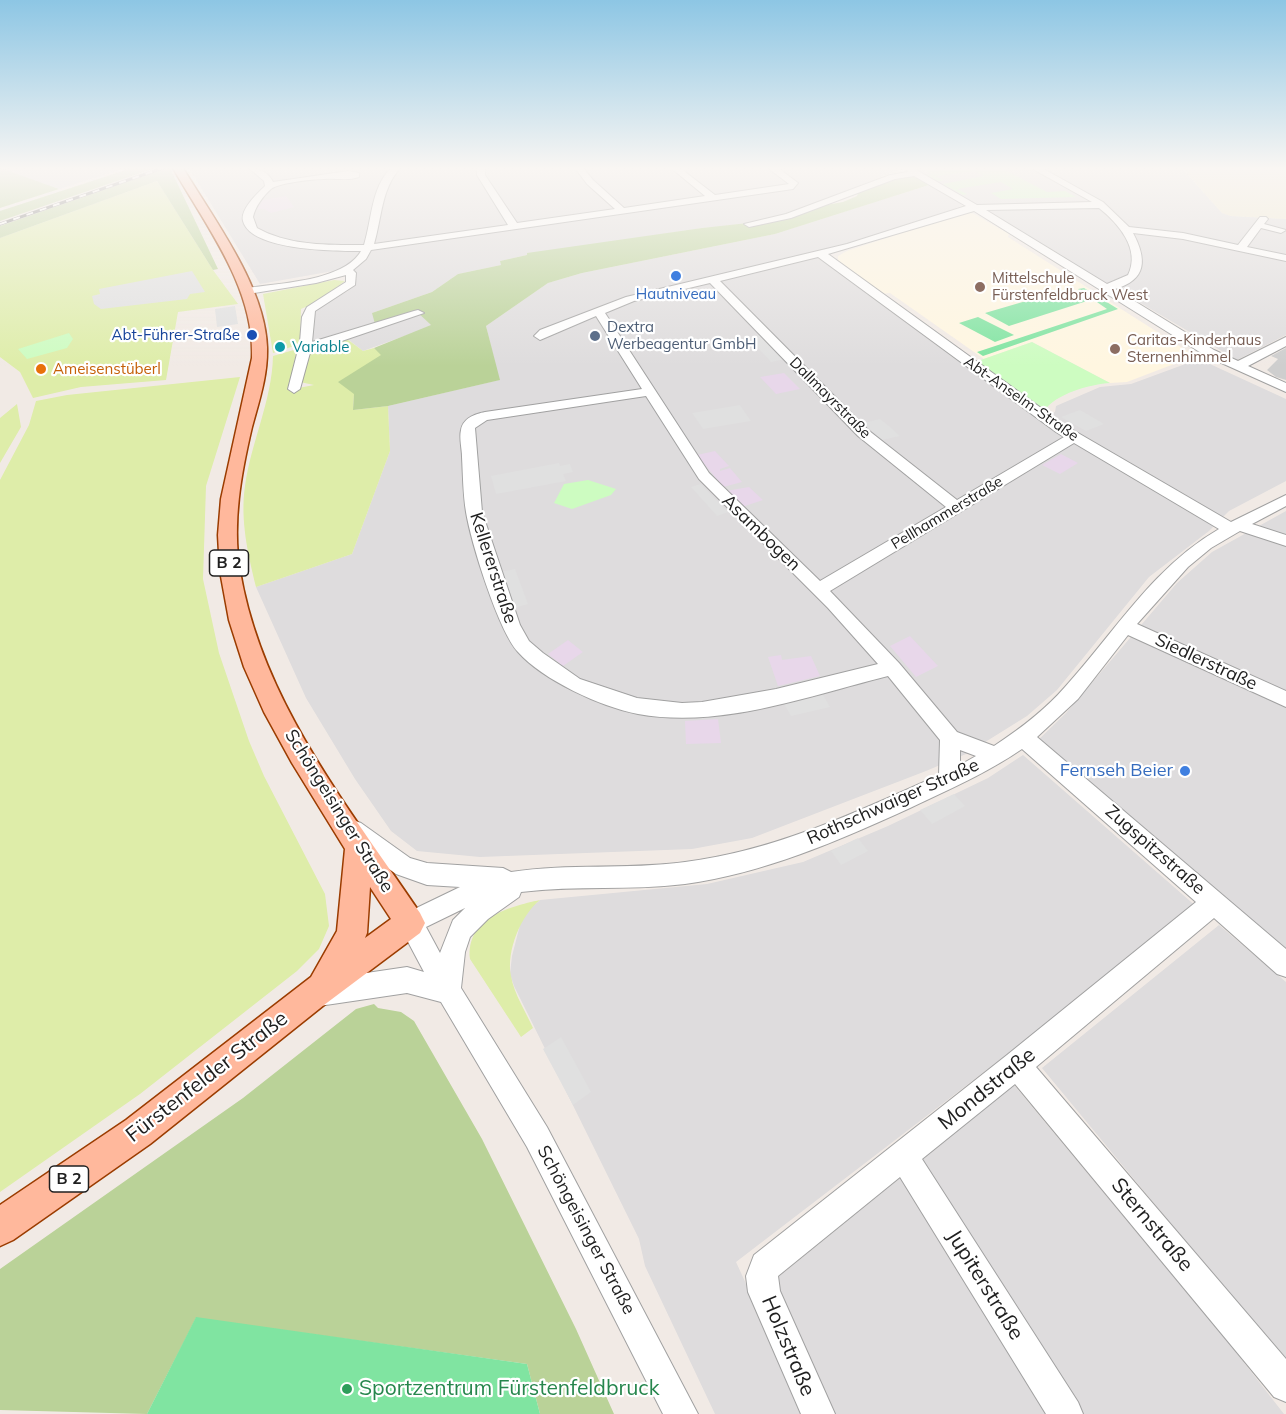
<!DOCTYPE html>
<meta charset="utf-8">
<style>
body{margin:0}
canvas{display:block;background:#f1eae5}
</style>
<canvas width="1286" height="1414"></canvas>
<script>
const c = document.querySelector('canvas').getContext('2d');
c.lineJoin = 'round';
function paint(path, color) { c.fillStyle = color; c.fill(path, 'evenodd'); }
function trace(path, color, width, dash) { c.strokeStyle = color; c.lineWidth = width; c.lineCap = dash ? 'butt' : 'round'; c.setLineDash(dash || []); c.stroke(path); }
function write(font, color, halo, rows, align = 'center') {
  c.font = font + ' Mulish,sans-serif'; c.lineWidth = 4.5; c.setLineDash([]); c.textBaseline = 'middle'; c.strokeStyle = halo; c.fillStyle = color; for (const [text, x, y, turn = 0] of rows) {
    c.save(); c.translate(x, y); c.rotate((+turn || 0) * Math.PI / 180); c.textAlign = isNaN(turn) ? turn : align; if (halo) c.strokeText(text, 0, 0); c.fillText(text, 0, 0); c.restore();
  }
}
const residential = new Path2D(`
 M2,168h124l-67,21 -43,-14z
 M189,168h714l-117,47 -42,9 -42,4 -175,27 -27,6 1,4 -43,9 -26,18 -60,21 44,-3 16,16 -69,25 -22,-17 -29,8 2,-32 34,-19 9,-13 -18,-8 -79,14z
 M912,168h270l40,45 9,3 55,3v116l-49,25z
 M929,185l35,20 -77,28 -76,21 16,10 210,155 18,-7 1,-6 44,-19 31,-3 68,-25 87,40v82l-57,30 -20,20 -60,46 -92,113 -30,26 -61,38 -40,17 -174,67 -60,11 -212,8 -63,-6 -26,-20 -36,-52 -49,-81 -50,-111 96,-33 38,-103 -2,-45 111,-26 -13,-54 62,-43 34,-10 193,-39z
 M1286,511v447l-252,-214 32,-31 111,-130 35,-31z
 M1023,755l175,153 -462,354 70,152h-91l-70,-148 -6,-27 -125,-253 -4,-12 2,-18 8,-31 8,-15 12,-10 167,-16 96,-22 85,-36 100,-48z
 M1219,925l67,57v381l-244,-295z
 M1014,1085l214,257 56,72h-451l-61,-132z`);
const industrial = new Path2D(`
 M286,196l8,11 -23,6 -7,-4h-7l6,-9z
 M784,373l16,16 -24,5 -16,-17z
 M715,451l14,15 -9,3v2l10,-3 12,14 -19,5 -26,-32z
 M1061,454l17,9 -18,11 -18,-9z
 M749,487l14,13 -21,7 -16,-16z
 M910,636l28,30 -22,11 -26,-31z
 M568,640l15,12 -20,14 -15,-12z
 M781,655l1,5 29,-4 9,20 -42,10 -10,-29z
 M718,719l3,24 -35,1 -1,-23z`);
const education = new Path2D(`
 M966,212l8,2 35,20 -1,3 187,119 -68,26 -17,1 -78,-41 -48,17 -94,-66 -8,1 -44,-32v-6l9,-5z`);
const religious = new Path2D(`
 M1286,348v32l-10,-3 -9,-7 11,-11 -7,-3z`);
const farmland = new Path2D(`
 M1182,168h104v51l-55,-3 -9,-3z`);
const grass = new Path2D(`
 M157,181l56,89 25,34 -60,8 -12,68 -85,7 -48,11 -13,-26 -20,-15v-119z
 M334,280l11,1 -26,20 -18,8 -1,35 -27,9 -10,-59z
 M347,339l16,12 11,-3 8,6 -28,40 -1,16 35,-4 2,45 -38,103 -96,33c-8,-33 -16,-67 -11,-101 6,-44 27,-85 28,-130l24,-7 -9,41 26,-5 -14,-3 7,-29 13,-7z
 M240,377l-34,109 -3,93 16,74 30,88 15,35 61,118 4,32 -10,23 -22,22 -157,123 -140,98v-712l29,-55 7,-24 31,-6z
 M17,404l4,23 -21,36v-45z
 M540,900c-19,15 -34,51 -29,76 3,18 15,36 22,52l-12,9 -51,-78c-4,-41 38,-52 70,-59z`);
const forest = new Path2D(`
 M0,168l59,21 -59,19z
 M132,168h23l-155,53v-10z
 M167,168h3l48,101 -5,1 -56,-89 -157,57v-12z
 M913,176l16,9 -154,49 -193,39 -34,10 -62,43 14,54 -112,26 -35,4 1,-16 -16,-12 43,-27 -7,-7 57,-23 -15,-14 -41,13 -3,-11 60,-21 26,-18 43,-9 -1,-4 27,-6v-2l175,-25 83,-9 35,-13 23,-4 14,-6 2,-5 25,-10 15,-2 -4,-1z
 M374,1004l4,4 23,4 13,9 68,118 94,190 38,85h-74l-13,-50 -331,-46 -49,96 -147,-4v-141l243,-171 113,-89z`);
const park = new Path2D(`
 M921,168l30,2 50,-2 46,24 18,-1 11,6 -75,2 -10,-6 22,-4 -12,-7 -44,7 10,5 -4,1 -20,-11 41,-8 -10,-5 -38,5 7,5h-5l-12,-6 5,-1z
 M69,333l4,6 -6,9 -40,11 -9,-10z
 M1032,342l78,41c-19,1 -55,11 -66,28l-69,-49z
 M588,480l28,9 -5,6 -39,14 -18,-6 10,-19z`);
const pitch = new Path2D(`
 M1084,288l34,21 -135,47 -6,-4 130,-43 -29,-20z
 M1067,289l20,12 -78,25 -24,-13z
 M978,317l36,18 -19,7 -36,-19z
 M196,1317l331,47 13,50h-393z`);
const parking = new Path2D(`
 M192,271l13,21 -15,2 -3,5 -86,10 -7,-5 -2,-8 8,-2 -1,-5z
 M235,306l3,18 -21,3 -2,-18z
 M761,335l24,24 -14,3 -23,-25z
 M740,405l11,16 -48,8 -11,-16z
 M1080,410l24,14 -18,7 -25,-14z
 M880,419l9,7 11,10 -18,4 -19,-17z
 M559,463l1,3 10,-2 3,8 -10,2 3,7 -70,13 -5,-18z
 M701,484l27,28 -11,4 -26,-29z
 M515,569l13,35 -14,4 -13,-36z
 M823,695l7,12 -39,9 -7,-12z
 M954,794l11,12 -33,18 -12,-14z
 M858,838l10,13 -27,14 -10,-14z
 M561,1037l30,55 -18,13 -30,-56z`);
const minor = new Path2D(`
 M249,168c10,0 20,5 24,14l75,-11 11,2v4c-9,3 -14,2 -23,2 -13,-1 -56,3 -65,10 -8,7 -16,18 -18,28l4,11c32,18 72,17 107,17 8,-26 7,-57 27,-77h9c-19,22 -18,49 -26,76l134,-19 -31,-50v-7h8v7l32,48 98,-14 -28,-25 -12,-16h8l10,12 31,28 81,-12 -34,-28h9l35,27 74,-11 -21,-16h10l20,15 -5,6 -422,61 -5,9 -13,11 3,3 -1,12 -40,26 -3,31 102,-31 4,-1 6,3 -100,34 -13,2 -11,40 -6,4 -6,-4 12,-47 2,-25 5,-10 39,-25v-7l-30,8 -68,11 -5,-3 5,-3c32,-5 96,-7 113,-37 -25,0 -110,0 -118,-30 -3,-12 15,-28 22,-35l-1,-5z
 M903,168h10l64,37 115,-3 -61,-34h11l61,34 26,25 54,6 55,12 22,-28h6l2,2 -4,5 22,6 -5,3 -20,-5 -14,19 39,8v6l-103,-22 -50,-6c14,26 14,47 -18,56l99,61 24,11 48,-24v9l-38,20 38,17v9l-80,-36 -232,-145 -146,43 238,172 165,96 55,-27v11l-34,18 34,11v11l-46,-15 -29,17 -23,19 -51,57 149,67v16l-158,-72 -50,64 -41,38 249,212v28l-9,-3 -63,-56 -178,149 250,292v43l-12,-5 -259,-313 -93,75 156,243 5,12h-37l-146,-237 -122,99 2,15 55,123h-34l-53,-122 -2,-16 8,-21 253,-200 189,-153 -174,-153c-35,24 -74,41 -112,59 -72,33 -146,65 -225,76 -54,7 -109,1 -164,8l-2,5 -31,22 -18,18 -5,15 -4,36 86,139 151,287h-35l-136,-267 -86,-145 -34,-9 -88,13 -9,-4 -4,-9 4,-9 9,-4 88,-13 17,5 -26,-49 4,-8 58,-28 -33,-2 -31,-11 -51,-37 -3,-7 3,-7 8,-3 8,3 49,35 17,5 76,5 8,4c58,-9 116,-2 174,-10 89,-11 172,-50 254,-87l1,-35 -52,-64c-80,20 -167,53 -250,38 -37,-7 -95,-34 -120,-62 -20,-22 -47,-110 -52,-140 -3,-18 -3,-37 -4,-55 0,-8 -3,-19 -1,-27 2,-12 14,-16 24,-18l157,-23 -46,-73 -56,24 -6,-4 6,-6 86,-33 221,-53 119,-38 -52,-30 -19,3 -104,39 -42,9 -5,-3 42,-10 104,-39 18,-3zM1099,208c19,15 42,41 29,67l-21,9 -121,-74zM818,257l238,175 8,5 -107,63 -89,-70 -148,-149zM710,283l148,153 88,71 -126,74 -111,-108 -104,-160 29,-12zM646,396l53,83 129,129 50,56 -102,25 -74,13 -20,1 -45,-5 -57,-19 -37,-26 -14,-12 -9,-16 -38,-113 -7,-84 12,-8zM1074,443l145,86c-66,38 -104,103 -154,158 -20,23 -45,42 -71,59l-37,-14 -58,-69 -69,-72zM960,750l16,6 -16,9zM465,908l-12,12 -13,33 -14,-26z`);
const major = new Path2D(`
 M173,168h10c31,52 82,118 84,179 1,28 -8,54 -15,80 -11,47 -20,96 -12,144 22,131 108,235 180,342l5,10 -5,10 -96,72 -174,139 -137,96 -13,6v-41l126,-85 185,-143 26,-46 8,-82 -53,-86 -28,-51 -20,-45 -15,-47 -9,-49 -2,-36 3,-36 31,-141c3,-70 -46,-132 -79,-190zM370,887l21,32 -26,19 2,-5z`);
const rail = new Path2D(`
 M0,224l163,-56`);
const markers = [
 [676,276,6,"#3f7fe0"],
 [980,287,6,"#8d6e63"],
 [252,335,6,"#1a4fb4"],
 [595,336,6,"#5c6f8a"],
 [280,347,6,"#0f9aa8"],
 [1115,349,6,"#8d6e63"],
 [41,369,6,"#e8710a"],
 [1185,771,6,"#3f7fe0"],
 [347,1389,6,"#2e9e5b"]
];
const farEducationnames = [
 ["Mittelschule",992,278],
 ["Fürstenfeldbruck West",992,295],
 ["Caritas-Kinderhaus",1127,340],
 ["Sternenhimmel",1127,357]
];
const farShopnames = [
 ["Hautniveau",676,294]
];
const farServicenames = [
 ["Dextra",607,327],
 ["Werbeagentur GmbH",607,344]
];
const farTransitnames = [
 ["Abt-Führer-Straße",240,335]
];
const farCulturenames = [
 ["Variable",292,347]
];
const farFoodnames = [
 ["Ameisenstüberl",53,369]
];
const farStreetnames = [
 ["Dallmayrstraße",830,398,45],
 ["Abt-Anselm-Straße",1021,399,35],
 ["Pellhammerstraße",947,513,-31]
];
const shields = [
 [229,563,39],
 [69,1179,39]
];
const shieldNames = [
 ["B 2",229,563],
 ["B 2",69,1179]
];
const streetNames = [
 ["Asambogen",761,533,44],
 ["Kellererstraße",493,568,72],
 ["Siedlerstraße",1206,662,25],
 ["Rothschwaiger Straße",893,802,-24],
 ["Schöngeisinger Straße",339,811,58],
 ["Zugspitzstraße",1155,850,41],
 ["Schöngeisinger Straße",586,1230,62]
];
const shopNames = [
 ["Fernseh Beier",1173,771]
];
const nearStreetnames = [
 ["Fürstenfelder Straße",207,1077,-38],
 ["Mondstraße",987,1089,-39],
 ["Sternstraße",1152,1225,50],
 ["Jupiterstraße",985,1285,58],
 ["Holzstraße",788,1346,67]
];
const nearLeisurenames = [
 ["Sportzentrum Fürstenfeldbruck",359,1389]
];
paint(residential, '#dedcdd');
paint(industrial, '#e8d7ea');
paint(education, '#fff6e0');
paint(religious, '#cecece');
paint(farmland, '#f0e9d0');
paint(grass, '#deeda9');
paint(forest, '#bad298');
paint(park, '#cdfcc1');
paint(pitch, '#80e4a1');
paint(parking, '#e0e0e0');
trace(minor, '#a1a1a1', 2);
trace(major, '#9b3c00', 3);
paint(minor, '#fff');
paint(major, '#ffb89c');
trace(rail, '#6e6e6e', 3);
trace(rail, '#fff', 2, [7]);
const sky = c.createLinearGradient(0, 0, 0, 366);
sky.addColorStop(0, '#8dc6e4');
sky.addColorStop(0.46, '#f9f6f3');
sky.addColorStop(1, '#f9f6f300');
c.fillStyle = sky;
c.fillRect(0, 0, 1286, 366);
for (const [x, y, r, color] of markers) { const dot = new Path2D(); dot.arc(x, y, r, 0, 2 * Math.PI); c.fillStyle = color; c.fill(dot); trace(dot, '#fff', 2); }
write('15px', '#785e54', '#fff', farEducationnames, 'left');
write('15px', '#366cbe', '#fff', farShopnames);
write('15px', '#4e5e75', '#fff', farServicenames, 'left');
write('15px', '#164399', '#fff', farTransitnames, 'right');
write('15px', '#0d838f', '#fff', farCulturenames, 'left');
write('15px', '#c56008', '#fff', farFoodnames, 'left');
write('15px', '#202020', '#fff', farStreetnames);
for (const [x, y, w] of shields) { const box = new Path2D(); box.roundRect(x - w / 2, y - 13, w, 26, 4.5); c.fillStyle = '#fff'; c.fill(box); trace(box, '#202020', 1.5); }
write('bold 16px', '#202020', null, shieldNames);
write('18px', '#202020', '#fff', streetNames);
write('18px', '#366cbe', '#fff', shopNames, 'right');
write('21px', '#202020', '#fff', nearStreetnames);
write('21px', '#27864d', '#fff', nearLeisurenames, 'left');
</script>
